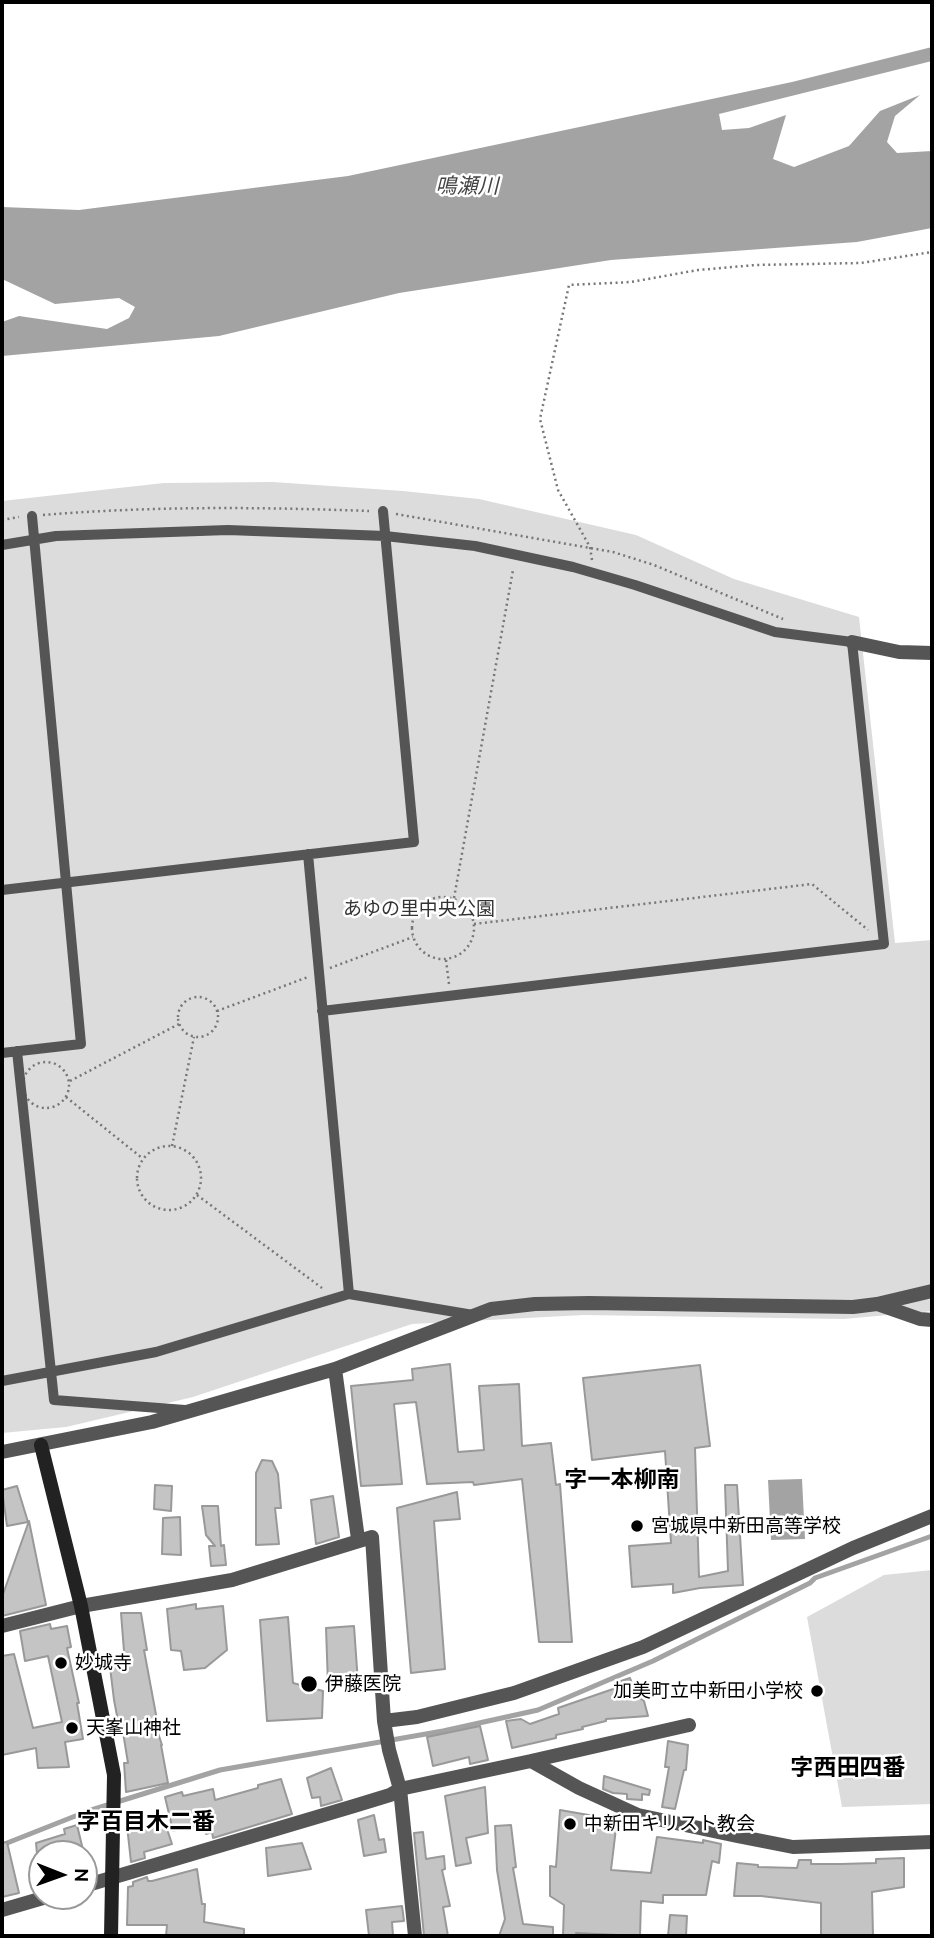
<!DOCTYPE html>
<meta charset="utf-8">
<style>
body{margin:0}
#map{position:relative;width:934px;height:1938px;overflow:hidden;background:#fff;font-family:Ubuntu,sans-serif}
canvas{display:block}
.frame{position:absolute;inset:0;border:4px solid #000;pointer-events:none}
.north{position:absolute;left:28px;top:1840px;width:70px;height:70px;box-sizing:border-box;background:#fff;border:2px solid #999;border-radius:50%;rotate:91deg;font-size:19px;font-weight:700;line-height:28px;text-align:center;color:#000}
.north::after{content:'';display:block;margin:auto;width:24px;height:32px;background:#000;clip-path:polygon(50% 0,100% 100%,50% 72%,0 100%)}
</style>
<div id="map">
<canvas width="934" height="1938"></canvas>
<div class="frame"></div>
<div class="north">N</div>
</div>
<script>
const c = document.querySelector('canvas').getContext('2d');
c.lineJoin = 'round';
function paint(path, color) { c.fillStyle = color; c.fill(path, 'evenodd'); }
function trace(path, color, width, dash) { c.strokeStyle = color; c.lineWidth = width; c.lineCap = dash ? 'butt' : 'round'; c.setLineDash(dash || []); c.stroke(path); }
function write(font, color, halo, rows, align = 'center') {
  c.font = font + ' Ubuntu,"Noto Sans JP",sans-serif'; c.lineWidth = 5; c.setLineDash([]); c.textBaseline = 'middle'; c.strokeStyle = halo; c.fillStyle = color; for (const [text, x, y, turn = 0] of rows) {
    c.save(); c.translate(x, y); c.rotate((+turn || 0) * Math.PI / 180); c.textAlign = isNaN(turn) ? turn : align; if (halo) c.strokeText(text, 0, 0); c.fillText(text, 0, 0); c.restore();
  }
}
const green = new Path2D(`
 M273,482l130,9 76,8 157,36 98,44 125,38 36,326 37,-3v371l-88,8 -260,-4 -172,9 -219,73 -127,30 -64,6v-932l162,-18z
 M932,1570v234l-90,3 -35,-190 77,-42z`);
const water = new Path2D(`
 M932,47v14l-213,53 3,16 27,-2 37,-13 -13,44 21,8 55,-21 31,-35 40,-16 -25,21 -8,26 10,11 35,-2v77l-75,14 -246,18 -212,33 -180,43 -217,20v-34l17,-6 88,13 22,-11 6,-11 -16,-9 -64,6 -53,-25v-72l77,3 269,-34 444,-94z
 M802,1479l3,60 -34,1 -3,-60z`);
const stream = new Path2D(`
 M2,1845l86,-34 132,-41 223,-39 95,-21 115,-49 157,-78 5,-5 117,-42`);
const building = new Path2D(`
 M450,1364l8,88 26,-2 -5,-64 40,-2 3,62 29,-3 5,42 4,-1 12,158h-33l-17,-163 -48,6 -1,-3 -46,2 -11,-82 -22,2 8,80 -41,2 -10,-100 62,-6 -1,-11z
 M700,1365l10,81 -15,2 4,129 29,-6 -3,-86h12l6,100 -43,3 -27,5v-9l-41,3 -3,-41 42,-3 -6,-92 -73,9 -9,-82z
 M262,1460l10,1 6,13 3,34h-6l4,36 -23,1v-72z
 M155,1485l17,1 -1,25 -17,-2z
 M17,1486l11,36 -21,4 -5,-36z
 M457,1492l3,27 -26,2 11,148 -34,4 -14,-165z
 M333,1496l6,41 -23,7 -5,-44z
 M202,1506h16l3,40 3,-1 2,20 -15,1 -2,-20h6l-9,-11z
 M180,1517l1,38 -19,-1 1,-36z
 M29,1521l17,84 -44,11v-19z
 M196,1604v5l27,-3 4,44 -22,18 -21,2 -3,-19 -10,-1 -4,-41z
 M121,1613h20l6,37h-3l13,70 -3,1 8,24h-1l7,38 -42,9 -2,-29h4l-6,-37h-3l-5,-26 -4,-33 15,-3z
 M288,1617l5,66 30,8 -1,27 -55,3 -7,-101z
 M50,1624l1,5 16,-3 4,21 -4,1 12,55h-2l6,36 -18,3 4,25 -31,1 -2,-20 -34,7v-99l12,-2 19,74 29,-6 -14,-66 -23,5 -5,-30z
 M354,1626l4,57 -30,2 -2,-57z
 M630,1678l7,18 7,5 4,15 -42,3v2l-24,6 1,2 -27,6v3l-44,10 -6,-27 15,-2 9,5 29,-10 -1,-6 58,-20 -1,-5z
 M480,1726l8,34 -18,4 -1,-7 -36,9 -6,-29z
 M668,1741l20,4 -2,25h-2l-9,39 -13,-2 7,-40h-4z
 M331,1768l11,32 -21,6 -1,-9 -8,1 -5,-20z
 M604,1776l46,14 -1,5 -7,-1v6l-15,-1v-5l-14,-1 -10,-4z
 M281,1779l11,35 -79,24 -1,-6 -6,2 -2,-11 -31,8 -8,-34 17,-5 1,4 30,-7 2,11 43,-12v-3z
 M485,1787l3,46 -22,5 5,25 -15,3 -11,-70z
 M560,1810l57,10 -6,50 40,3 6,-36 46,6v-3l18,4 -2,19 -7,-2 -6,34h-43v8l-22,-2 -1,35 -64,-3 -1,3h-12l1,-31 -14,-9v-30l6,1z
 M374,1815l5,25 5,-1 2,13 -22,4 -6,-36z
 M140,1824l1,5 25,-3 6,18 -28,8 1,6 -14,4 -4,-36z
 M77,1825l7,29h-47l-1,-11 29,-9 -1,-5z
 M511,1825l5,42 -3,1 10,56 30,3v9h-54l6,-17 -8,-49 -2,-44z
 M423,1832l3,27 18,-3 1,13 -3,1 8,36 -7,1 5,29h-24l-10,-103z
 M7,1842l12,51 -17,4v-54z
 M302,1843l9,26 -43,7 -2,-28z
 M904,1858v29l-32,5 1,44h-52v-33l-60,-7h-27l3,-33 21,2v2l39,1 2,-8h12v4h30l35,-1v-4z
 M197,1869l5,35h3l-1,18 40,7v7h-78l1,-11h-40l1,-38 5,-1v-4l14,-5 1,4h4z
 M402,1906l2,15 -12,1 1,14h-24l-3,-26z
 M670,1915l17,1 -1,20h-18z`);
const path = new Path2D(`
 M396,514l217,38 41,13 129,54
 M43,515c109,-9 217,-8 326,-4
 M2,520l17,-3
 M592,560l-2,-13 -32,-57 -18,-71 29,-134 62,-3 67,-12 58,-5 105,-2 71,-11
 M412 928a31 31 0 1 1 62 0a31 31 0 1 1-62 0Z
 M454,898l59,-328
 M474,924l338,-40 56,46
 M446,960l3,24
 M330,968l83,-31
 M178 1017a20 20 0 1 1 40 0a20 20 0 1 1-40 0Z
 M217,1011l91,-34
 M23 1085a23 23 0 1 1 46 0a23 23 0 1 1-46 0Z
 M70,1081l109,-57
 M66,1097l76,61
 M172,1146l22,-109
 M137 1178a32 32 0 1 1 64 0a32 32 0 1 1-64 0Z
 M197,1195l125,93`);
const lane = new Path2D(`
 M2,545l54,-9 172,-6 157,6 90,10 98,21 62,18 140,47 77,10 32,302 -562,67
 M308,854l41,440
 M2,890l412,-48 -31,-331
 M17,1051l37,349 131,10
 M2,1053l79,-9 -49,-528
 M2,1381l154,-29 193,-58 124,21`);
const street = new Path2D(`
 M852,642l47,10 33,1
 M877,1304l43,15 12,1
 M335,1369l23,170
 M2,1452l150,-30 183,-53 156,-60 44,-5 54,-1 264,4 24,-3 55,-13
 M2,1626l79,-20 151,-26 140,-43 12,184 5,29 11,39 15,147
 M384,1721l33,-4 97,-24 129,-46 210,-99 79,-32
 M531,1761l158,-36
 M84,1886l270,-80 36,-11 10,-6 131,-28 48,27 59,27 99,21 56,11 139,-5
 M2,1910l48,-14`);
const secondary = new Path2D(`
 M41,1445l40,161 33,169 -3,161`);
const markers = [
 [637,1526,7,"#000"],
 [61,1663,7,"#000"],
 [309,1684,9,"#000"],
 [817,1691,7,"#000"],
 [72,1728,7,"#000"],
 [570,1824,7,"#000"]
];
const parkNames = [
 ["あゆの里中央公園",419,909]
];
const poiNames = [
 ["宮城県中新田高等学校",651,1526],
 ["妙城寺",75,1663],
 ["伊藤医院",325,1684],
 ["加美町立中新田小学校",803,1691,"right"],
 ["天峯山神社",86,1728],
 ["中新田キリスト教会",584,1824]
];
const waterNames = [
 ["鳴瀬川",467,186]
];
const quarterNames = [
 ["字一本柳南",622,1479],
 ["字西田四番",848,1767],
 ["字百目木二番",146,1821]
];
paint(green, '#dcdcdc');
paint(water, '#a3a3a3');
trace(stream, '#a3a3a3', 5);
paint(building, '#c4c4c4');
trace(building, '#999', 2);
trace(path, '#777', 2.5, [2, 3.5]);
trace(lane, '#555', 10);
trace(street, '#555', 14);
trace(secondary, '#222', 14);
for (const [x, y, r, color] of markers) { const dot = new Path2D(); dot.arc(x, y, r, 0, 2 * Math.PI); c.fillStyle = color; c.fill(dot); trace(dot, '#fff', 2.5); }
write('19px', '#333', '#fff', parkNames);
write('19px', '#000', '#fff', poiNames, 'left');
write('italic 21px', '#444', '#fff', waterNames);
write('bold 23px', '#000', '#fff', quarterNames);
</script>
